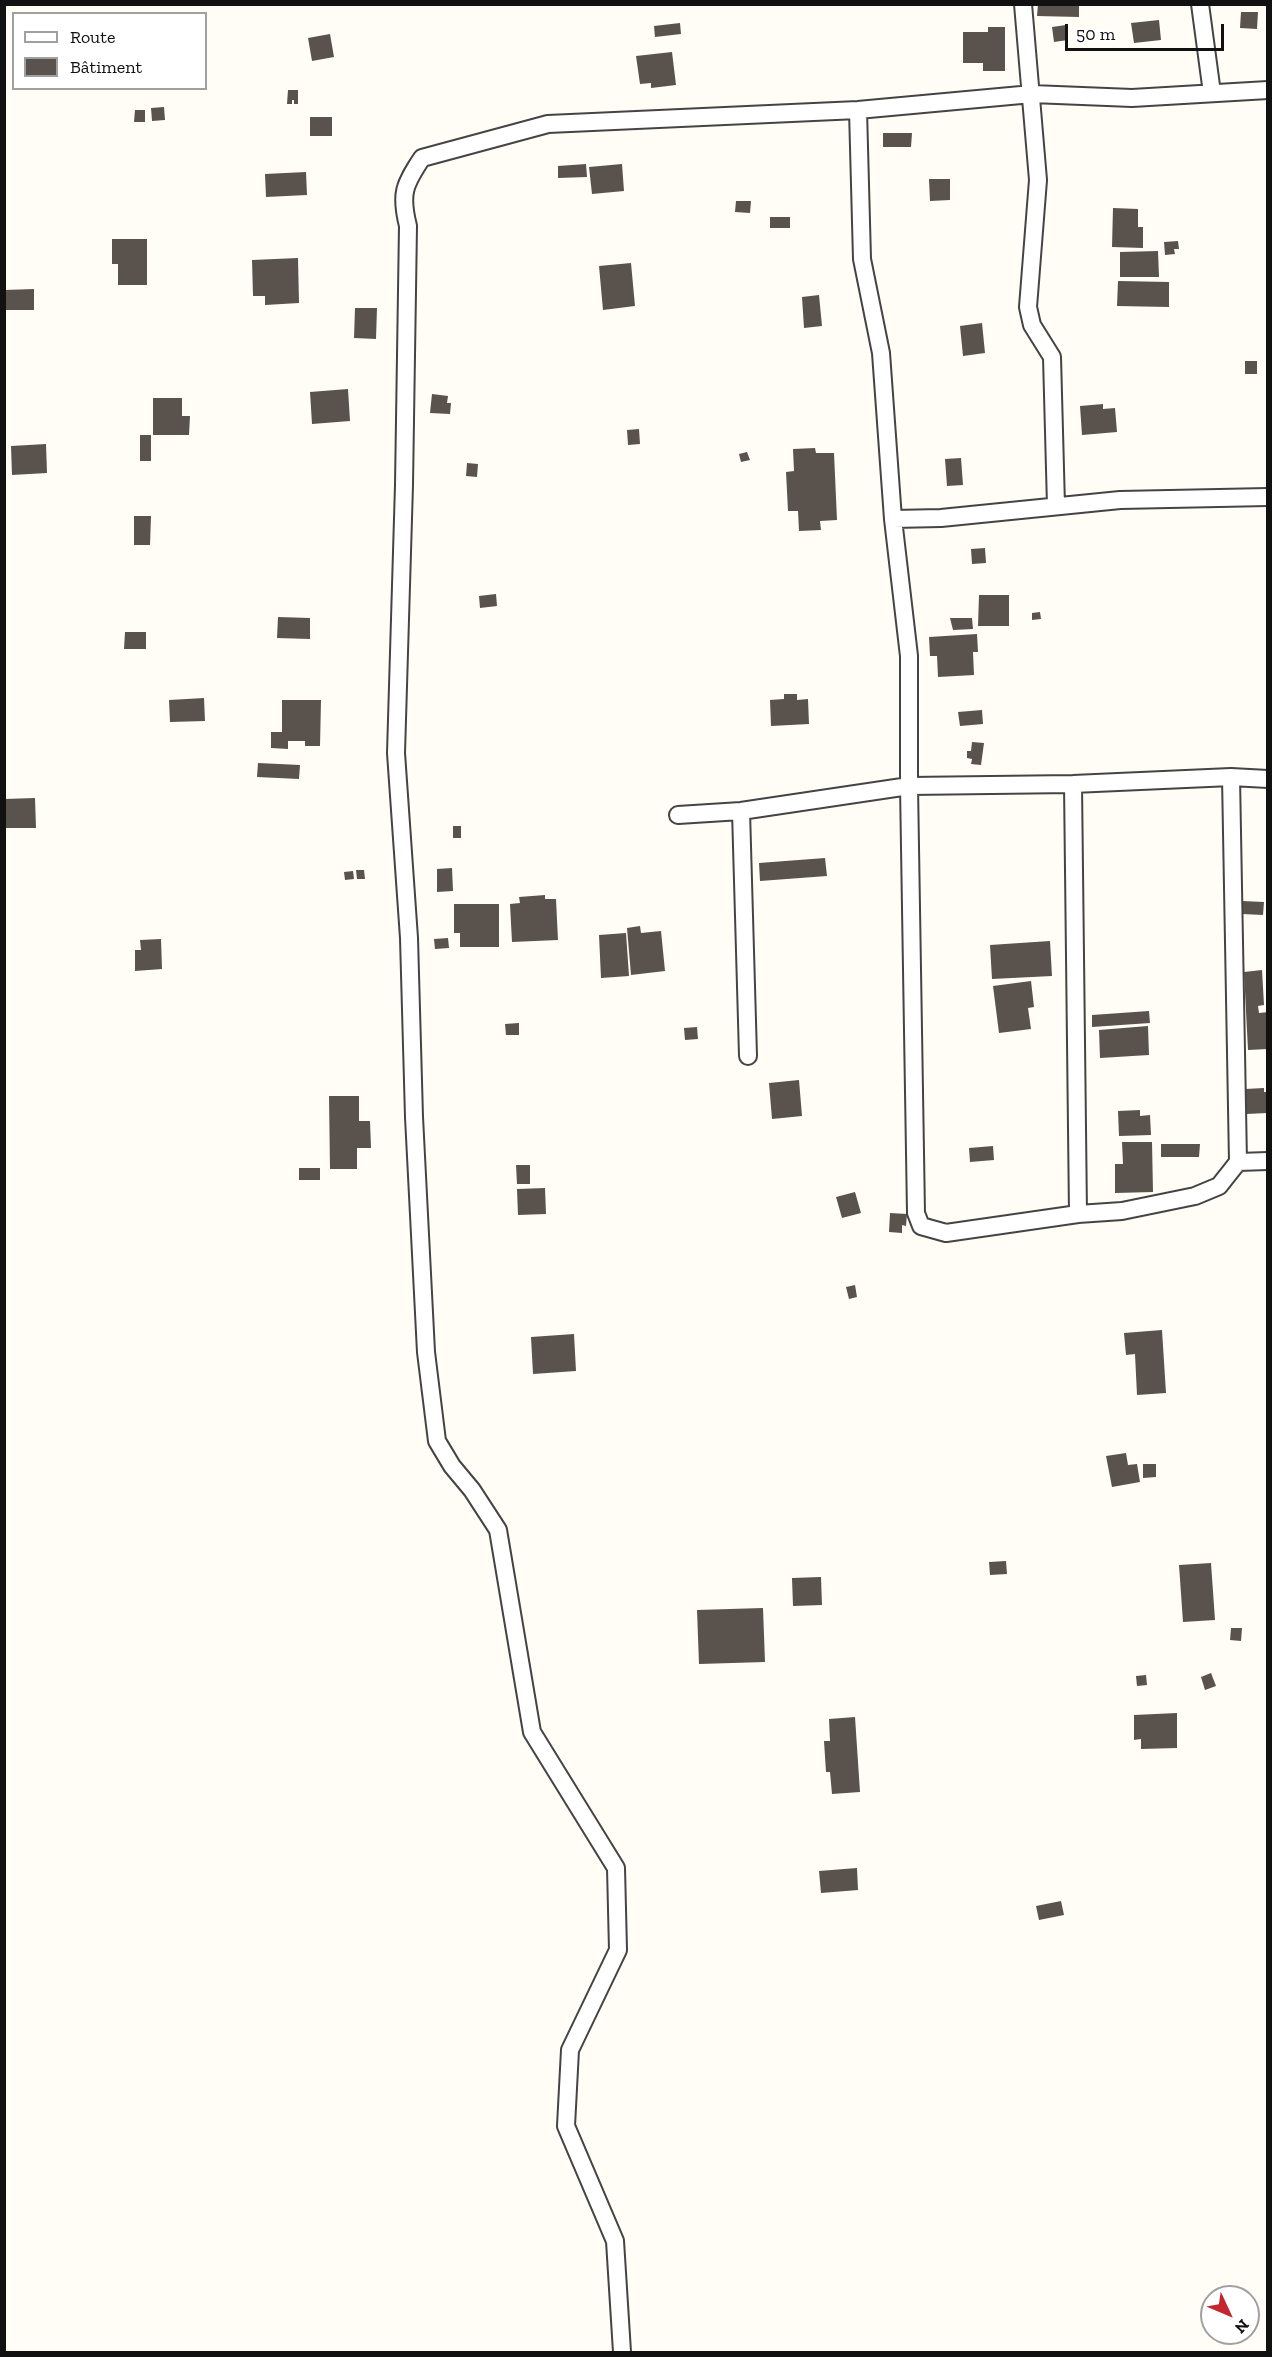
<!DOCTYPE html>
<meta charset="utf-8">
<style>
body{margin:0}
#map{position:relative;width:1272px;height:2357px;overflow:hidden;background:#fffdf5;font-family:"Zilla Slab",serif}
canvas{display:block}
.frame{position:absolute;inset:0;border:6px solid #111;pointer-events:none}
.legend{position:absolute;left:12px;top:12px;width:195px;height:78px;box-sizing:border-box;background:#fff;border:2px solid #a0a0a0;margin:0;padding:8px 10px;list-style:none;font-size:18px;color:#111}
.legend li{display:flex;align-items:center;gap:12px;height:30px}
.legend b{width:30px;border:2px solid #a0a0a0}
.north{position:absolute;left:1200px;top:2285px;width:60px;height:60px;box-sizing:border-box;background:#fff;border:2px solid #a0a0a0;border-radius:50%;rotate:134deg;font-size:16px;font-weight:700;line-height:24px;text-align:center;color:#111}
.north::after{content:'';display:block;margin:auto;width:21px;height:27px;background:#c4262e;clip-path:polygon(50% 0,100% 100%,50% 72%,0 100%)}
.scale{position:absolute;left:1065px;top:24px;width:159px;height:27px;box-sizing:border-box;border:3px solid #111;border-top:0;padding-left:8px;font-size:18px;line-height:21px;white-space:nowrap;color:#111;-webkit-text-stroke:4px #fff;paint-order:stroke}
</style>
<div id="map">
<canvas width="1272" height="2357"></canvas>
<div class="frame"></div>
<ul class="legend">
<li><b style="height:8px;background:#fff"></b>Route</li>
<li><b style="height:16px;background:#5a524d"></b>Bâtiment</li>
</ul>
<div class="north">N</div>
<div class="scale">50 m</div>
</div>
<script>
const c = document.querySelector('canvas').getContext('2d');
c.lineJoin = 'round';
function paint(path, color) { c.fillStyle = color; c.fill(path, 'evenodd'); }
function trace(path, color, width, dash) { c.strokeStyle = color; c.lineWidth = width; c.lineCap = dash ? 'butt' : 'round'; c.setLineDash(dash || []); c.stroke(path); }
const building = new Path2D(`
 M1038,4h41v13l-42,-1z
 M1241,12h17l-1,17 -17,-1z
 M1159,20l2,20 -27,3 -3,-20z
 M680,23l1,11 -26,3 -1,-11z
 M1066,25l2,15 -14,2 -2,-15z
 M988,27h17v44h-22v-8h-20v-31h25z
 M330,34l4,23 -22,4 -4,-23z
 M672,52l4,33 -25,3v-5l-11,1 -4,-28z
 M288,90h10v14h-4v-4h-2v4h-5z
 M164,107l1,13 -13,1 -1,-13z
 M135,110h10v12h-11z
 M310,117h22v19h-22z
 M883,133h29l-1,14h-28z
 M586,164l1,13 -29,1v-12z
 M622,164l2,27 -32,3 -3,-27z
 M306,172l1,23 -41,2 -1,-23z
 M929,179h21v21l-20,1z
 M736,201h15l-1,12 -15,-1z
 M1113,208l25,1v18h5v21l-31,-1z
 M770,217h20v11h-20z
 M112,239h35v46h-29v-21h-6z
 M1178,241l1,8h-5l1,5 -10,1 -1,-13z
 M1158,251l1,26h-39v-25z
 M298,258l1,45 -34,2v-9h-12l-1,-36z
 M631,263l4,43 -32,4 -4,-44z
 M1118,281l51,1v25l-52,-1z
 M34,289v21h-30v-20z
 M819,295l3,31 -18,2 -2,-31z
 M355,308h22l-1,31 -22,-1z
 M982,323l3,30 -22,3 -3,-30z
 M1245,361h12v13h-12z
 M348,389l2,32 -38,3 -2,-32z
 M432,394l16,2 -1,7h4l-1,11 -20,-1z
 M153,398h29v18h8l-1,19h-36z
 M1103,404v5l12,-1 2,24 -35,3 -2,-29z
 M639,429l1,15 -12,1 -1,-15z
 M140,435h11v26h-11z
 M46,444l1,29 -35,2 -1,-29z
 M815,448l1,5h18l3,67 -17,1 1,9 -22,1 -1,-20h-10l-2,-39 8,-1 -1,-22z
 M747,452l3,8 -9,2 -2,-8z
 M961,458l2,27 -16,1 -2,-27z
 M467,463l11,1 -1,13 -11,-1z
 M134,516h17l-1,29h-16z
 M985,548l1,15 -14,1 -1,-15z
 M496,594l1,12 -17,2 -1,-12z
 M979,595h30v31h-31z
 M1040,612l1,7 -9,1v-7z
 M278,617l32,1v21l-33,-1z
 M950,618h22l1,11 -20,1z
 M125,632h21v17h-22z
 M977,634l1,18h-5l1,23 -36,2 -1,-21h-7l-1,-19z
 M784,694h13v6l11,-1 1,25 -38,2 -1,-26 14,-1z
 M204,698l1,23 -35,1 -1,-22z
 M282,700h39l-1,46h-15v-5h-17v8l-17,-1v-16h11z
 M982,710l1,14 -23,2 -2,-14z
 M972,742l12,1 -3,22 -10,-1 1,-5 -5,-1v-7h4z
 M258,763l42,2 -1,14 -42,-2z
 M35,798l1,30h-32v-29z
 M453,826h8v12h-8z
 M825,858l2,18 -67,5 -1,-18z
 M452,868l1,23 -16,1v-23z
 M356,870h8l1,9h-8z
 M353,871l1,8 -9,1 -1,-8z
 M545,895v4h11l2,41 -46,2 -2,-38 10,-1 -1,-6z
 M1242,901l22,1 -1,13 -21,-1z
 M454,904h45v43h-39v-14h-6z
 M640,926l1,7 20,-2 4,40 -34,4 -4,-47z
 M626,933l3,43 -28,2 -2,-43z
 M448,938l1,10 -14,1 -1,-10z
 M161,939l1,30 -27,2v-21h6l-1,-10z
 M1050,941l2,35 -60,3 -2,-34z
 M1262,970l2,35 -6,1 1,7 9,-1v37l-20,1 -4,-78z
 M1031,981l3,26 -6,1 3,21 -32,4 -6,-47z
 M1149,1011l1,12 -58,4v-12z
 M519,1023v12h-13l-1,-11z
 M1148,1026l1,29 -49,3 -1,-28z
 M697,1027l1,12 -13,1 -1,-12z
 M799,1080l3,36 -30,3 -3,-36z
 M1264,1088v4h4v21l-22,1 -1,-25z
 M329,1096h30v25h11l1,27h-14v21h-27z
 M1140,1110v6l10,-1 1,20 -32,1 -1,-25z
 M1122,1142h30l1,50 -38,1v-29h8z
 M1161,1144h39l-1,13h-38z
 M993,1146l1,14 -24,2 -1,-14z
 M516,1165h14v19h-13z
 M299,1168h21v12h-21z
 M545,1188l1,26 -28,1 -1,-26z
 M855,1192l6,21 -19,5 -6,-21z
 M890,1213l17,1 -1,12 -4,-1v8l-13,-1z
 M855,1285l2,12 -8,2 -3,-12z
 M1162,1330l4,63 -29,2 -2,-41 -9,1 -2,-22z
 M574,1334l2,37 -43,3 -2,-37z
 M1126,1453l2,12 9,-1 3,18 -28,5 -6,-31z
 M1143,1464h13v13l-13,1z
 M1006,1561l1,13 -17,1 -1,-13z
 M1211,1563l4,57 -32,2 -4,-57z
 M821,1577l1,28 -29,1 -1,-28z
 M763,1608l2,54 -66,2 -2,-54z
 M1231,1628h11l-1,13 -11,-1z
 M1211,1673l5,13 -11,4 -4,-13z
 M1146,1675l1,10 -10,1 -1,-10z
 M1177,1713v35l-36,1v-10l-7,1v-25z
 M855,1717l5,75 -28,2 -2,-22h-4l-2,-31h6l-1,-22z
 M857,1868l1,22 -37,3 -2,-22z
 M1061,1901l3,14 -25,5 -3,-14z`);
const street = new Path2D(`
 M1023,4l15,176 -10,127 4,18 20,32 4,149
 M1200,4l12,89
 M858,110l4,149 19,94 12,166 48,-1 179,-18 148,-3
 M893,519l16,137v130l7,427 5,13 25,7 132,-19 44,-3 73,-15 24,-10 19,-24 30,-1
 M1231,777l7,385
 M1073,784l5,430
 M741,811l7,245
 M678,815l63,-4 168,-25 164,-2 158,-7 37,2
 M622,2352l-7,-111 -49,-115 4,-76 48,-100 -2,-82 -84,-136 -34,-202 -26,-40 -20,-24 -15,-25 -11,-89 -12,-235 -5,-179 -13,-185 8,-268 4,-259c-8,-32 -4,-41 14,-68l126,-34 310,-14 174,-16 100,4 136,-8`);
paint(building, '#5a524d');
trace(street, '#444', 20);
trace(street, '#fff', 16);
</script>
